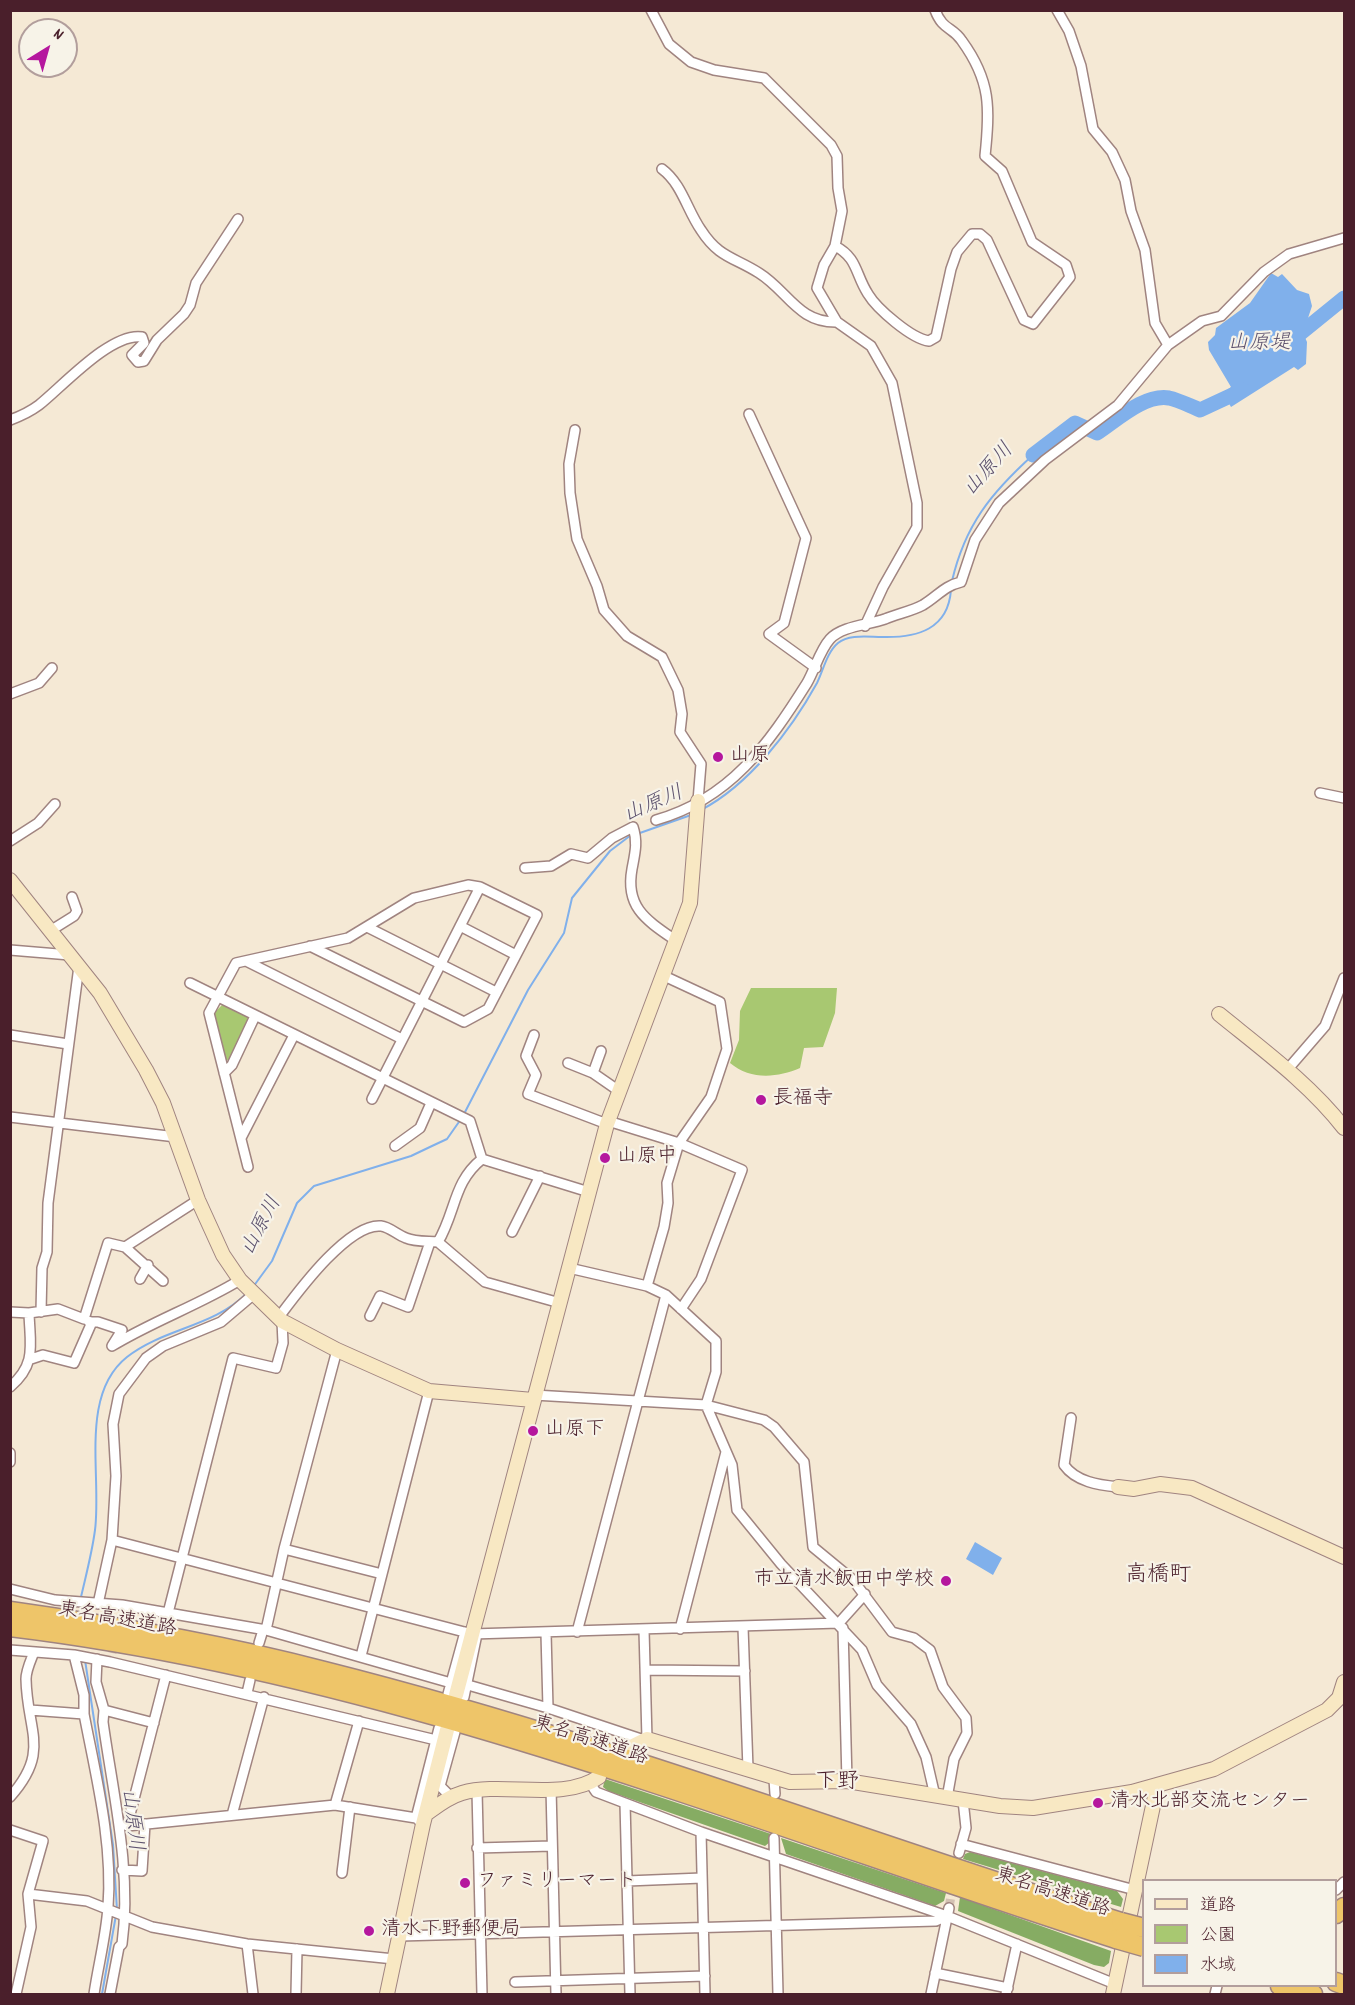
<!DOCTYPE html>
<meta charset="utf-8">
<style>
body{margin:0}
#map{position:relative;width:1355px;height:2005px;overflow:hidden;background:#f5e9d5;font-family:Dekko,"Klee One",sans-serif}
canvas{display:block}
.frame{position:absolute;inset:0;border:12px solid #4a1f2b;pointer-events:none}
.legend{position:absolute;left:1142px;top:1879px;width:195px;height:108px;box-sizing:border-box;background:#f7f3e8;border:2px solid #b29e9c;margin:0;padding:8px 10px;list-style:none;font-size:18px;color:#4a1f2b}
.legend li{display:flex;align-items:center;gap:12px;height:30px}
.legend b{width:30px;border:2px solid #b29e9c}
.north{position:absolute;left:18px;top:18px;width:60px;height:60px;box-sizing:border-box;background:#f7f3e8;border:2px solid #b29e9c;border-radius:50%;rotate:37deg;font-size:16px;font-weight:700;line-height:24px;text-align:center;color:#4a1f2b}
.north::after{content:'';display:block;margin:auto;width:21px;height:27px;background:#b5179e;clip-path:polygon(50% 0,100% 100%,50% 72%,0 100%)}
</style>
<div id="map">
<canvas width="1355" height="2005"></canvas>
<div class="frame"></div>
<ul class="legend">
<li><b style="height:8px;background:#f8e8c3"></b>道路</li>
<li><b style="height:16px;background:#a8c871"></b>公園</li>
<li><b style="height:16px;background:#80b0eb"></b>水域</li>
</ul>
<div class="north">N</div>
</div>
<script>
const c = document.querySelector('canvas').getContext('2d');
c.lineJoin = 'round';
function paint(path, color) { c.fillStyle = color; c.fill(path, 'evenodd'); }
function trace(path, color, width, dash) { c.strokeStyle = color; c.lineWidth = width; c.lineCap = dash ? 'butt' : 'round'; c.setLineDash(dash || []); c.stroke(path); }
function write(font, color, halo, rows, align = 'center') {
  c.font = font + ' Dekko,"Klee One",sans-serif'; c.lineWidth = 4.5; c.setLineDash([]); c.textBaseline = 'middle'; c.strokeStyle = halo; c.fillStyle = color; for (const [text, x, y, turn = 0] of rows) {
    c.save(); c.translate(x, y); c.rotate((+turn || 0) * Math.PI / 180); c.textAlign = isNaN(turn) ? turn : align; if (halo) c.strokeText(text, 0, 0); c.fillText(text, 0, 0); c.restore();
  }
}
const green = new Path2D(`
 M751,988h86l-2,25 -12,34 -19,1 -4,20c-23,10 -50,12 -70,-5l9,-23 1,-29z
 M222,1005l25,12 2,5 -19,38h-4l-13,-46z`);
const forest = new Path2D(`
 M605,1779l166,55 -1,8 -5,4 -157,-55 -5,-4z
 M781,1838l165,55 -2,8 -9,5 -149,-52z
 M970,1852l147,39 6,8 -2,8 -158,-48 2,-5z
 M960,1897l151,54 -2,12 -5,4 -10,-2 -136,-54z`);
const water = new Path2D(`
 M1271,273l7,4 4,-3 15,16 12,4 3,12 -9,27 4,9 -1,22 -8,6 -4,-3 -63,40 -8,-14 8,-6 -22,-37 -1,-8 7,-7 1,-7 34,-25z
 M975,1542l27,16 -9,17 -27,-16z`);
const stream = new Path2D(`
 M952,581c13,-56 39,-88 81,-126
 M701,810c48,-25 90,-80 116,-127 6,-12 10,-31 21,-40 11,-9 30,-6 44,-6 36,1 66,-8 69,-47
 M637,834l54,-19
 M464,1114l64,-124 36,-57 8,-35 38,-47 21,-16
 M253,1287l19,-26 25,-58 17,-17 97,-30 21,-10 15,-7 14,-20
 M81,1597c5,-22 11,-44 14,-67 7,-54 -16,-135 32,-173 37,-29 87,-30 120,-64
 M85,1660l28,185 4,65
 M102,1994l14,-79`);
const river = new Path2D(`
 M1291,341l53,-43
 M1033,455l42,-32 22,10c20,-13 47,-39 72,-35 10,2 21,8 31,12l43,-20`);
const streetTunnel = new Path2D(`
 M112,1653l8,-38
 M949,1908l4,-24`);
const street = new Path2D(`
 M651,10l18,34 22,18 23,8 50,8 67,67 6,11 1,32 4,23 -7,35 -11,19 -7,23 20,34 34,24 21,37 25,120v24l-34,60 -18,39
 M1057,10l12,21 12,35 12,63 19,23 13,28 6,31 14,39 10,73 13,22
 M662,169c20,15 25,41 39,61 18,28 33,27 58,43 29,18 39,50 78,49
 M835,246c23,12 20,28 33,48 9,15 44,45 61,47l7,-4 15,-68 6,-17 15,-18h8l7,6 37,80 9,4 37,-47 -4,-12 -34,-23 -30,-71 -17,-15c5,-48 6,-75 -23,-115 -10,-15 -19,-10 -27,-31
 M749,414l57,124 -22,85 -15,11 47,34
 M10,420c11,-4 21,-9 29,-15 23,-18 72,-73 103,-68l2,6 -12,12 6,7 6,-1 13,-21 27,-26 6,-9 6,-22 42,-64
 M575,430l-6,34 1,29 7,46 20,47 7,24 23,26 35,21 16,33 4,24 -2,18 21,32 -3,37
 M10,694l29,-11 13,-15
 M1320,793l24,5
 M656,820c74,-21 112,-75 151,-137 8,-14 13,-33 23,-44 12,-13 38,-14 55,-20 12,-5 27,-8 38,-14 15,-9 21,-19 38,-23l14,-42 24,-37 46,-43 73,-55 50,-60 34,-24 19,-5 43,-44 25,-18 55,-16
 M10,841l28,-18 17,-19
 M525,868l26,-2 20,-12 17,4 24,-20 21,-11c5,15 2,26 -1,42 -7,38 14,51 43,71
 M460,926l56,29
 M367,927l129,65
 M50,931l24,-15 3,-5 -5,-14
 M10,950l60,5
 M246,961l156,78
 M190,983l280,138 12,38 107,33
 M10,1035l58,9
 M534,1035l-8,21 10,19 -8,19 79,30
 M601,1051l-8,22 26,18
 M568,1063l25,10
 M1287,1070l38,-44 19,-48
 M224,1073l8,-8 23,-49
 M372,1099l108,-212
 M10,1117l166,20
 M608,1121l71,22 63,27 -41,109 -20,30
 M241,1138l53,-103
 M395,1146l25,-18 11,-25
 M248,1167l-39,-154 27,-50 112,-25 66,-40 54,-13 12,2 57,28 -49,94 -24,13 -154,-76
 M512,1232l28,-56
 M438,1242l47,40 75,21
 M125,1247l38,34
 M569,1268l78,18 19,9 50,46v31l-10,33 26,60 5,45 44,54 81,86 15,35 34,39 15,33 9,39
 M140,1279l8,-14
 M647,1286l17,-59 4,-24 -1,-20 12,-40 32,-46 16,-48 -7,-47 -58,-27
 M10,1312l19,1 29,-4 26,10 24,-76 17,4 73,-47
 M41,1312l1,-44 5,-16 1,-49 31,-237
 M370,1316l10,-20 28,11 22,-65
 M279,1317c18,-24 69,-94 102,-91 9,1 16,9 25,12 9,4 22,3 32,4 18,-30 15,-60 44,-83
 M92,1322h6l24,8 -10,16c41,-25 87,-41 128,-66
 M31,1359l12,-4 31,8 18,-41 -4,-1
 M10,1387c27,-23 20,-42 19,-74
 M534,1395l172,10 58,15 10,7 30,35 9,85 40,33 39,52 22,6 16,12 13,37 23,31 1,15 -13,26 -7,39
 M1071,1418l-7,47c12,17 35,20 54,22
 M10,1453v9
 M112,1540l360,94 367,-11 26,-29
 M284,1549l98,25
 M10,1589l45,11 67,5 144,25 185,53
 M98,1604l14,-64 4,-64 -3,-52 6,-30 27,-36 17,-12 58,-24 33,-28
 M168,1613l65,-255 43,10 7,-25 -1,-22
 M743,1627l5,142
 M843,1628l4,153
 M680,1629l46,-177
 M266,1630l18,-81 53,-199
 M644,1630l3,109
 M577,1632l89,-337
 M546,1633l2,75
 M259,1643l4,-13
 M10,1650l64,5 36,7 326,78
 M74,1655l10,40v19c12,63 29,129 24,193 -2,29 -10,59 -14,87
 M361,1656l68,-265
 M97,1659l-1,23 8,28 -1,12c10,72 29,149 19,222l-3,3 -9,47
 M646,1670l99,1
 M166,1675l-39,151 208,-21 81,13 7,6
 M468,1685l80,23 96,32
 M247,1693l3,-13
 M448,1694l17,-62
 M464,1697l13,-63
 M30,1710l54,4
 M104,1710l50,13
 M774,1779l1,15
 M590,1783l6,9 105,40 246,84 168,68
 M551,1788l5,206
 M477,1791l5,203
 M10,1797c41,-46 17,-65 16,-118 0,-9 5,-19 8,-27
 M451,1797l-11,-11 15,-54
 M625,1803l5,191
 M335,1805l24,-84
 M232,1815l32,-118
 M416,1818l23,-90
 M10,1830l33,11 -15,53 3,33 -15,67
 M701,1832l4,162
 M774,1838l4,156
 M961,1844l174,46
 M477,1848l75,-2
 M959,1853l7,-25 -3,-28
 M122,1870l20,1 3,-47
 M342,1873l8,-66
 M627,1881l75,-3
 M1336,1890l8,-8
 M28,1894l59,7 65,26 95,17 147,15
 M400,1936l536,-15 11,-5
 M247,1944l6,50
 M935,1973l73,15
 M515,1982l190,-6
 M296,1994l1,-45
 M931,1994l18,-86
 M1006,1994l11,-50
 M1215,1994l2,-8`);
const secondary = new Path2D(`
 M10,880l90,113 46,77 17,33 35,97 25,55 17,25 42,41 55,29 92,41 104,9
 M1219,1014c43,35 91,70 125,114
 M1118,1487l16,2 26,-5 32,4 152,69
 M456,1695l151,-571 83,-221 8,-102
 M629,1748l18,-9 143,43 57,-1 153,25 33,2 99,-16 82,-23 113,-59 12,-12 5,-16
 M426,1814c11,-8 22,-17 36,-21 41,-12 101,9 137,-16
 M387,1994l36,-170 24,-94
 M1113,1994l44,-207`);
const highway = new Path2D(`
 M10,1611c106,15 211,33 314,60 270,68 532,167 797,251
 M10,1627c382,46 743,195 1106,312
 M1336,1914l8,-7
 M1336,1982l8,3
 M1280,1986l33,8`);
const highwayBridge = new Path2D(`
 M1121,1922l23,6
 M1116,1939l28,8`);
const markers = [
 [718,757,6,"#b5179e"],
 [761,1100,6,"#b5179e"],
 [605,1158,6,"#b5179e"],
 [533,1431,6,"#b5179e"],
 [946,1581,6,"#b5179e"],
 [1098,1803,6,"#b5179e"],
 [465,1883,6,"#b5179e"],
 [369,1931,6,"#b5179e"]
];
const poiNames = [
 ["山原",730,757],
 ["長福寺",773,1100],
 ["山原中",617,1158],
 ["山原下",545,1431],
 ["市立清水飯田中学校",934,1581,"right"],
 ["清水北部交流センター",1110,1803],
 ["ファミリーマート",477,1883],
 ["清水下野郵便局",381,1931]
];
const streetNames = [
 ["東名高速道路",117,1621,10],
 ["東名高速道路",590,1742,18],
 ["東名高速道路",1052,1894,18]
];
const waterNames = [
 ["山原堤",1259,345],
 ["山原川",990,471,-48],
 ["山原川",654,806,-23],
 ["山原川",263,1227,-62],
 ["山原川",130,1820,83]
];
const quarterNames = [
 ["高橋町",1158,1577],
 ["下野",837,1784]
];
paint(green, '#a8c871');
paint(forest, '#86ac63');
paint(water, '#80b0eb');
trace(stream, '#80b0eb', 2);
trace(river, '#80b0eb', 15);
trace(streetTunnel, '#d3c1b3', 9, [9, 4.5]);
trace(street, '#a08480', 12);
trace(secondary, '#a08480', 16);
trace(highway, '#a08480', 21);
trace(street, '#fff', 9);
trace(secondary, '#f8e8c3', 14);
trace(highway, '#eec569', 18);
trace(highwayBridge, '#a08480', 21, []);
trace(highwayBridge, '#eec569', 18);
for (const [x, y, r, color] of markers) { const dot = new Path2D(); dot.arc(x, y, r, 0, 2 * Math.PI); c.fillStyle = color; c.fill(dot); trace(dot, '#f7f3e8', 2); }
write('20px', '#4a1f2b', '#f7f3e8', poiNames, 'left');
write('20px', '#4a1f2b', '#f7f3e8', streetNames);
write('italic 21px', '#5d526e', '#f7f3e8', waterNames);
write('22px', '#4a1f2b', '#f7f3e8', quarterNames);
</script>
